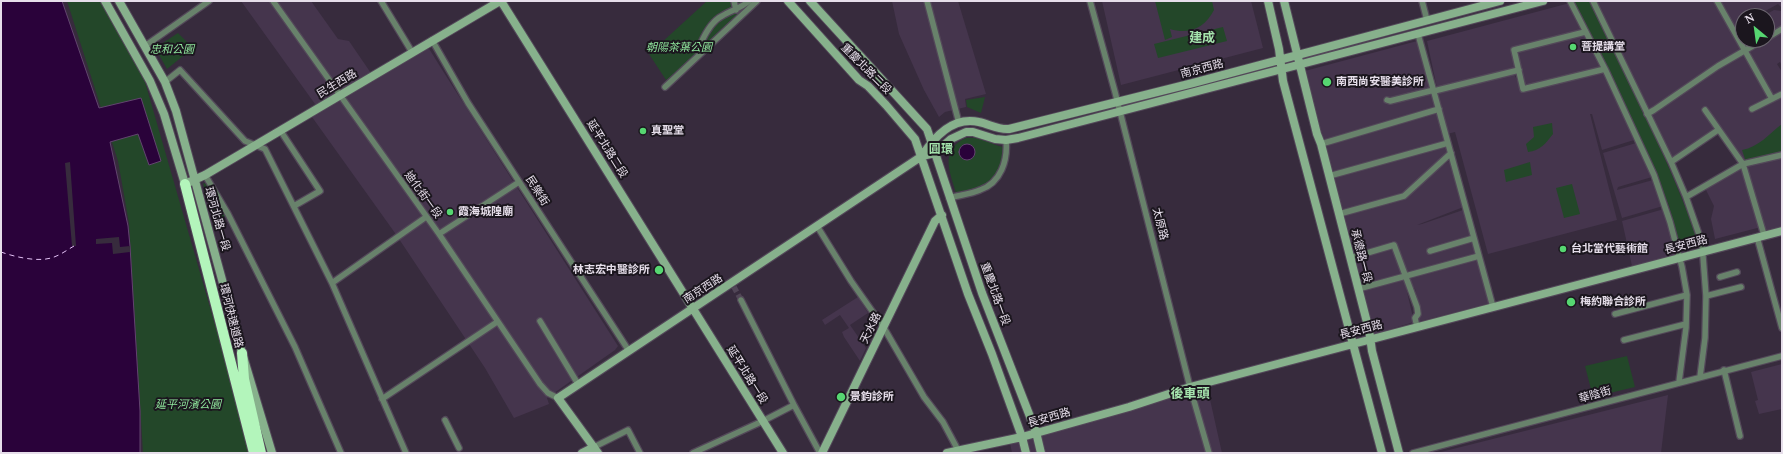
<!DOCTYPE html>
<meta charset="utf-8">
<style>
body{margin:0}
#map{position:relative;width:1783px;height:454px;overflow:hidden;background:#372b3d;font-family:"Noto Serif",serif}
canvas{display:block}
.frame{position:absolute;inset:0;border:2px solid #e6deea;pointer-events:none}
.north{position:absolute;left:1735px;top:8px;width:40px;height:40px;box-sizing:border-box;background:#1b161e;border:1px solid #6c6670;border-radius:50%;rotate:331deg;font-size:11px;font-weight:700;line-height:16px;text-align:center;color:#e6deea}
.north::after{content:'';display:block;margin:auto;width:14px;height:18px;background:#56d671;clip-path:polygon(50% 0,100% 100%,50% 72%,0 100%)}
</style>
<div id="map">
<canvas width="1783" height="454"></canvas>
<div class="frame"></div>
<div class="north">N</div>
</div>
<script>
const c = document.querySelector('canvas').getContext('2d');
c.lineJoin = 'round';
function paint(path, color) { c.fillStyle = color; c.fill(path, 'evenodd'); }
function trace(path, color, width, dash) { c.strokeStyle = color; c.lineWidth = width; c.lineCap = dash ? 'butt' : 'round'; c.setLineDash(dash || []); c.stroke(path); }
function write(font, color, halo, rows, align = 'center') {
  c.font = font + ' "Noto Serif","Noto Sans TC",serif'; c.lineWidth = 4; c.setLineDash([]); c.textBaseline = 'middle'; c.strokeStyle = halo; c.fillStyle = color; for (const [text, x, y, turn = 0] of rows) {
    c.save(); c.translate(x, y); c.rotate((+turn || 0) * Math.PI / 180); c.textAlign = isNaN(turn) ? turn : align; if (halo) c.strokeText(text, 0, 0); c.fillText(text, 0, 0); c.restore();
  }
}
const built = new Path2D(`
 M241,1h70l27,38 11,2 26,38 53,-32 13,21 177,278 -3,4 -68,48 2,6 -35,14 -29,-50 -90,-135 -83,-116 8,-6z
 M892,1h66l28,93 -21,5 1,8 -21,5 -6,5 -15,-27 -25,-56z
 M1102,1h149l12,47 -142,37z
 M1596,1h118l27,48 -93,61z
 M1717,1h65v7l-4,-4 -22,12h-13v7l-9,5z
 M1566,4h3l14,27 -72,18 5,19 -79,20 -10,-47z
 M1774,10l8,1v18l-15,8v-21h-4z
 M1782,31v35l-2,-4 -3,2 5,8v19l-11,5 -26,-46z
 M1583,34l19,34 -77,19 -9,-36z
 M1421,40l26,101 -119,34 -27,-103z
 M1743,52l26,45 -17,11 30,-14v59l-39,9 -39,-56v4l13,20 -44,30 -24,-47z
 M1605,73l29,67 -32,10 -10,-36h-2l27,106 -129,34 -33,-122 -8,2 -12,-44 79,-16 8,16z
 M1636,143l16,34 -34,10 -1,3 36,-10 10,26 -41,12 -19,-65z
 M1447,144l3,11 -53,42 -59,16 -9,-35z
 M1782,156v71l-18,4 -19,-66z
 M1453,158l13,48 -49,19 5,-1 44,-15 11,45 -71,21 -9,-29 -6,-5 12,35 -45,11 -19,-71 60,-17z
 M1742,166l19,61 -46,12 -4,-20 3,-13 -9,-18z
 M1664,209l11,46 -43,11 -10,-45z
 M1478,257l12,46 -73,19 4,-8 -3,-14 -3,-11 -8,-11z
 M1404,279l10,43 -43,13 -12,-45z
 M858,297l10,16 -18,12 16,23 -6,13 -16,-24 -2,-5 7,-4 -9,-13 -15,10 -3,-5z
 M1782,364v45l-23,5 -4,-13 3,-1 -7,-28z
 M1207,386l15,67h-210l-2,-10z
 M1668,395l-7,58h-224z`);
const green = new Path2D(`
 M67,1h38l36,67 111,385h-109l-14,-230 -11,-62z
 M707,1h46l-81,76 -6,3 -17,-26z
 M1155,1h57l2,9c-9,18 -25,25 -44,19l2,8 -7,3z
 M1574,1h16c39,79 79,159 109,242l-1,3 -18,4 -11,-44 -61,-136z
 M1223,27l4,14 -69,17 -4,-14z
 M178,33l15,15 -26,21 -12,-21z
 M985,97l-4,16 -14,-6 -1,-7z
 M1552,123l1,11c-7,9 -13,17 -25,18l-2,-8 8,-7 -1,-10z
 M1782,124v29l-39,9 2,-3 -3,-9c17,-3 27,-16 40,-26z
 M966,138c14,-2 24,6 37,9 2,16 -7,34 -22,40 -8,3 -17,3 -25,6 -6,-21 -17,-43 10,-55z
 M1530,162l2,13 -26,7 -2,-12z
 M207,182l19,34 -11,5 -12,-37z
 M1572,184l8,30 -16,4 -8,-30z
 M1627,356l8,31 -42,10 -8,-31z`);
const water = new Path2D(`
 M1,1h61l37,107 42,-10 20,63 -12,4 -11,-31 -28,8 18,84 2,20 10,165v42h-139z
 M959 152a8 8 0 1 1 16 0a8 8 0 1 1-16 0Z`);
const pier = new Path2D(`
 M70,162l6,84h-4l-7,-83z
 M119,237l1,10 10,-1v6l-17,2 -1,-11 -16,1v-5z`);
const ferry = new Path2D(`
 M1,252c14,5 36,10 50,6 8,-2 16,-8 23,-12`);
const streetTunnel = new Path2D(`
 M734,287l7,13`);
const street = new Path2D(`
 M273,1l166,233 101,150 8,9 10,5
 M381,1l31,51
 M734,1l2,9
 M927,1l32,122
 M1090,1l25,91 75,295 19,66
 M1422,1l5,19
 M1570,1l35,68 49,106 16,47 12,45 5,28 -1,33 -7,54
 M1593,1l78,161 15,35 16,46 4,53 -1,42 -5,39
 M1717,1l55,98
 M1585,32l-71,18 9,39 82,-20
 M1418,34l75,273
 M1767,38l15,-9
 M432,40l36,63 161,248
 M145,46l64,-45
 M689,47l12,-4c4,-9 11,-22 21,-27 9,-6 18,-7 27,-15
 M165,82l15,-12 65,71 20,8 67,134 74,170
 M665,87l92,-86
 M1434,91l85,-21
 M1387,100l3,1 44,-11
 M1752,109l30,-15
 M1705,110l38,54 21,71
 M1647,114l7,-4 64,-44 45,-26
 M280,130l40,61 -26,15
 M1321,144l118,-35
 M1671,162l47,-32
 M205,175l23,39 67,133 46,106
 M1329,176l119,-33
 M1686,197l57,-33 39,-9
 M949,198c11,-3 22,-4 31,-8 21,-7 28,-30 26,-50
 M1339,214l65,-18 47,-43
 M817,226l34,55 33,47 40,69 19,25 15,28
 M439,234l80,-52
 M1757,237l25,91
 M1430,251l44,-13
 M1350,258l44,-13 23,62 1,7 -3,4 2,9
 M1720,277l17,-5
 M332,283l94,-66
 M1358,289l121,-33
 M1706,296l35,-9
 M741,300l53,105 26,48
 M1615,314l72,-19
 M540,321l38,63
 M1624,340l62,-16
 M1724,370l16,66
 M382,399l115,-77
 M445,420l14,28
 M594,447l34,-17 12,23
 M693,453l70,-32 31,-16
 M1413,453l369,-97`);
const secondary = new Path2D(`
 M105,1l45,80 14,33 21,70 20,-9 295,-174
 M119,1l46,81 11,29 66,242 30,100
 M501,1l282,452
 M788,1l71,79 9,6 18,19 29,34 53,155 24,60 30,83 4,16
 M810,1l117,128 55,164 54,139 5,21
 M1268,1l11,48 4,32 99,372
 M1284,1l33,133 4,10 48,186 3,21 27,102
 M922,156c12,-19 31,-40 57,-34 10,2 19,8 30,7l184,-46 307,-82
 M582,453l12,-6
 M598,453l-40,-55 364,-242 13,-3 16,-14 15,-7h7l22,7 11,1 12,-2 525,-137
 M822,453l113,-232 7,-6
 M947,453l75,-16 107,-30 61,-20 592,-156`);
const highway = new Path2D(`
 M185,184l69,269
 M242,353l2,26 17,74`);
const markers = [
 [1573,47,4,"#56d671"],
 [1327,82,5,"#56d671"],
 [643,131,4,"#56d671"],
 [450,212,4,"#56d671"],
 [1563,249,4,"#56d671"],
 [659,270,5,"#56d671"],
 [1571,302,5,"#56d671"],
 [841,397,5,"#56d671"]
];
const poiNames = [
 ["菩提講堂",1581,47],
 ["南西尚安醫美診所",1336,82],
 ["真聖堂",651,131],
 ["霞海城隍廟",458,212],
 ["台北當代藝術館",1571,249],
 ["林志宏中醫診所",650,270,"right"],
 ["梅約聯合診所",1580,302],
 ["景鈞診所",850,397]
];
const parkNames = [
 ["朝陽茶葉公園",679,48],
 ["忠和公園",172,50],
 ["延平河濱公園",188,405]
];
const streetNames = [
 ["重慶北路二段",866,69,45],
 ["南京西路",1202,69,-15],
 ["民生西路",337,84,-31],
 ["延平北路二段",607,149,58],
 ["民樂街",537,191,57],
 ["迪化街一段",423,195,54],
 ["環河北路一段",217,219,74],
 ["太原路",1160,224,76],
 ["長安西路",1686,245,-15],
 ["承德路一段",1361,256,76],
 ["南京西路",703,289,-33],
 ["重慶北路一段",995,294,70],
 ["環河快速道路",231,316,76],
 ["天水路",871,328,-64],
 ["長安西路",1361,330,-15],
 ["延平北路一段",747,375,58],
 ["華陰街",1595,395,-16],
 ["長安西路",1049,418,-16]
];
const neighbourhoodNames = [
 ["圓環",941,150]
];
const quarterNames = [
 ["建成",1202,38],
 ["後車頭",1190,394]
];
paint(built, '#45354d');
paint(green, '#234729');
paint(water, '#2a023a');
trace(water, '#62446f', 1);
paint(pier, '#372b3d');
trace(ferry, '#e3c1f5', 1, [5, 4]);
trace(streetTunnel, '#514657', 5.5, [5.5, 3]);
trace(street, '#534859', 8);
trace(secondary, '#534859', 10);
trace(highway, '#534859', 12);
trace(street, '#68826b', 5.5);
trace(secondary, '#87b18c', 8);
trace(highway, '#b3f5bb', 10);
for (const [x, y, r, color] of markers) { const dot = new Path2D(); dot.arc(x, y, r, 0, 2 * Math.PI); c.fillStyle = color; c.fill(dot); trace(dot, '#1b161e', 1.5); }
write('bold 11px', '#e6deea', '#1b161e', poiNames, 'left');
write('italic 11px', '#8fe69c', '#1b161e', parkNames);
write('11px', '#e6deea', '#1b161e', streetNames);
write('bold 12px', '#a5e4ad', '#1b161e', neighbourhoodNames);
write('bold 13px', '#a5e4ad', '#1b161e', quarterNames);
</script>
